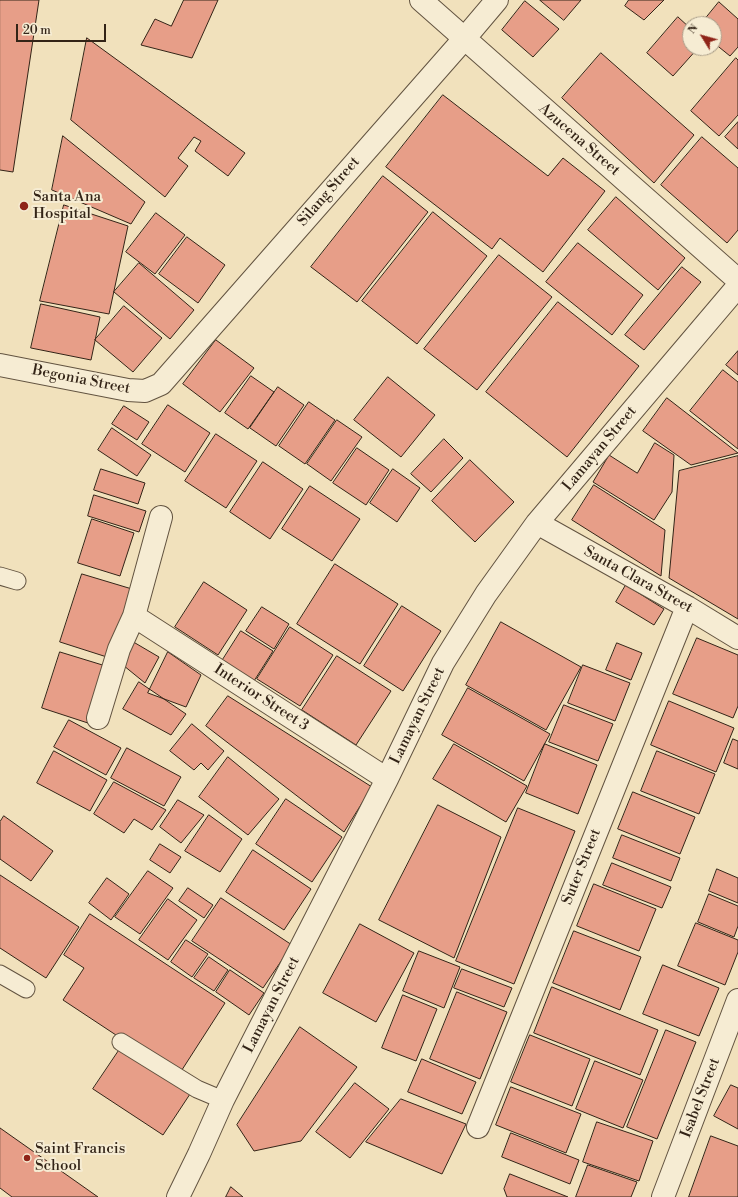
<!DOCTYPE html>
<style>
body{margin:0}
#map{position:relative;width:738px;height:1197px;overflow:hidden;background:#f1e1bc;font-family:"Libre Bodoni",serif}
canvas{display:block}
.north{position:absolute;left:682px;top:16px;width:40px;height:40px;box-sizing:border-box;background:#f6ecd3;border:1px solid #a89c88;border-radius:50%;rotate:307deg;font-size:11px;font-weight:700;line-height:16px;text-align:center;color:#332417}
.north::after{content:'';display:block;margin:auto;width:14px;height:18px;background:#8f2418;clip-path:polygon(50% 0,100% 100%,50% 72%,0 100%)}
.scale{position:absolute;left:16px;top:24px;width:90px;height:18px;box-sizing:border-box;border:2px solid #332417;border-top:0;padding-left:5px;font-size:12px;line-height:14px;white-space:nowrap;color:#332417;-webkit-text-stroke:3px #f6ecd3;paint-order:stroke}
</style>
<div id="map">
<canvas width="738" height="1197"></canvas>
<div class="north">N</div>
<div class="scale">20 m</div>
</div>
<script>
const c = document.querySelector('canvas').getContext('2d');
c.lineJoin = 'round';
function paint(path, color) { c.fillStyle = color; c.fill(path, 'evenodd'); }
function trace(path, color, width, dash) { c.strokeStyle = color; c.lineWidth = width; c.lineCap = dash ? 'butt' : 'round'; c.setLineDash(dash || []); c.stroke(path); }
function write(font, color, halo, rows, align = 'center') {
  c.font = font + ' "Libre Bodoni",serif'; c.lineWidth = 4; c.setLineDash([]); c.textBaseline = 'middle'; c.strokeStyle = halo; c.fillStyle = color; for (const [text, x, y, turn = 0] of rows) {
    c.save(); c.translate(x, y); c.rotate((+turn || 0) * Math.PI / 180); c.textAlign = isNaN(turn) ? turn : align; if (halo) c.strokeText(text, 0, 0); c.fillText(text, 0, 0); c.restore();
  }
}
const building = new Path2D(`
 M0,0h39l-26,172 -13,-2z
 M184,0h34l-26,58 -51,-13 14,-26 16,7z
 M540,0h41l-17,20z
 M629,0h35l-20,20 -19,-14z
 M525,1l34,28 -26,28 -31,-27z
 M719,2l19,17v28l-8,9 -16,-13v-19h-13z
 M678,17l12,11v20h8l-25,28 -26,-23z
 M87,38l158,115 -17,23 -33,-25 6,-10 -7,-4 -16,21 10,8 -23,31 -94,-77z
 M601,53l93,82 -40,48 -92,-85z
 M736,58l2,2v55l-19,21 -28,-25z
 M443,95l105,81 15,-18 42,33 -62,81 -43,-34 -8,11 -106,-82z
 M738,122v27l-13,-12z
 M63,136l82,66 -14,22 -79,-34z
 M702,137l36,31v62l-11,13 -66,-58z
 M383,176l45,36 -71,90 -46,-35z
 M616,197l69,61 -27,32 -70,-60z
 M64,205l64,21 -19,88 -69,-13z
 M433,212l54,44 -70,88 -55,-43z
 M156,213l29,22 -30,39 -29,-22z
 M187,237l38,28 -27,38 -39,-29z
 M578,243l65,52 -31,40 -66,-53z
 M499,255l53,42 -75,93 -53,-41z
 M139,263l55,47 -24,29 -56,-47z
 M682,267l19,15 -57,68 -19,-15z
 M558,302l81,64 -72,91 -81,-65z
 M41,304l59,13 -9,43 -60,-12z
 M124,306l38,32 -29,34 -38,-32z
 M216,340l38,28 -34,44 -37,-28z
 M738,351v24l-12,-10z
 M723,370l15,12v67l-48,-38z
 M251,376l23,16 -26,37 -23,-16z
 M388,377l47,38 -34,42 -47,-37z
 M278,387l26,18 -28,41 -26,-18z
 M667,398l71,55 -47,12 -48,-34z
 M309,402l26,18 -30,44 -26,-18z
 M168,405l42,28 -25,39 -43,-28z
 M124,406l25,16 -12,18 -25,-16z
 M337,420l25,17 -31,44 -24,-17z
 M112,428l39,27 -14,21 -39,-26z
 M216,434l41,27 -31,47 -41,-27z
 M444,439l19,19 -32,34 -20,-18z
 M655,443l19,12 -2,37 -18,28 -61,-38 16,-27 28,18z
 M357,448l32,22 -23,35 -33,-22z
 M738,456v163l-69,-41 10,-107z
 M470,460l44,42 -39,40 -43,-41z
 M263,462l40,27 -33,50 -40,-27z
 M101,469l44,14 -7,21 -44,-14z
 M393,469l27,19 -23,34 -27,-19z
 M594,485l71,45 -4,46 -89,-56z
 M310,486l50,33 -28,42 -50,-32z
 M94,495l52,16 -7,21 -51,-16z
 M92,519l42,14 -14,43 -42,-13z
 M335,564l63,40 -38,60 -63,-40z
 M82,574l50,15 -22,69 -50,-16z
 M204,582l43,28 -29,45 -43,-28z
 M626,585l38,24 -10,16 -38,-23z
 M402,606l39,25 -38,60 -39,-25z
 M262,607l27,17 -15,25 -28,-18z
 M501,622l80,45 -35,63 -80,-45z
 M290,627l43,28 -33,51 -43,-27z
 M241,631l32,20 -19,30 -32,-20z
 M697,638l41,17v51l-5,12 -60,-24z
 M130,640l29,17 -14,26 -27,-22z
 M617,643l25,10 -11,27 -25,-10z
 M60,652l49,15 -18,57 -49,-16z
 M168,652l33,23 -15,32 -38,-14z
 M337,656l54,35 -35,54 -54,-35z
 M583,665l47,18 -15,38 -47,-18z
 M139,682l47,32 -15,21 -48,-26z
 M468,688l82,46 -26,47 -82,-46z
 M228,696l144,91 -28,45 -138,-106z
 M669,701l65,27 -18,44 -65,-27z
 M564,705l49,19 -15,37 -49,-19z
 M69,720l52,28 -15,27 -52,-28z
 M192,724l32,27 -16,19 -7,-7 -7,7 -24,-19z
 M733,739l5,2v28l-14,-6z
 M454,744l73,42 -21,36 -73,-43z
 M545,744l52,21 -19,49 -52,-21z
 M127,748l54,29 -17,29 -53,-28z
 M54,751l53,29 -17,31 -53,-28z
 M657,751l58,23 -16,40 -58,-23z
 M228,757l51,42 -31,36 -49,-38z
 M114,782l52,28 -14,20 -18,-11 -10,14 -30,-19z
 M633,792l62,25 -15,37 -62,-25z
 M286,799l56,38 -30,45 -56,-38z
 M178,800l26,15 -23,28 -21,-16z
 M438,805l63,32 -47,121 -75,-38z
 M518,808l57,23 -61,153 -58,-23z
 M209,815l33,24 -22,33 -35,-21z
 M4,816l49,35 -22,30 -31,-22v-37z
 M622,835l58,23 -9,23 -58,-23z
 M160,844l21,13 -11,16 -20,-13z
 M253,850l58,39 -27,41 -58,-38z
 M612,863l59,24 -9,21 -59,-23z
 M717,869l21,9v25l-29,-12z
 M148,871l25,17 -33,46 -25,-17z
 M0,875l79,52 -33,51 -46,-30z
 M107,878l22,16 -18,26 -22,-17z
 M594,884l62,25 -17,42 -62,-25z
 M188,888l25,17 -9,13 -25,-17z
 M709,894l29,12v20l-4,11 -36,-15z
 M221,898l71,47 -29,43 -71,-47z
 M168,899l29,21 -29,40 -29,-20z
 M90,914l135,89 -47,73 -115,-76 21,-32 -20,-13z
 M696,923l42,17v12l-13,33 -47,-19z
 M360,924l54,29 -38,69 -53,-29z
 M574,931l67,26 -21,53 -67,-27z
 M186,940l22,14 -16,23 -21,-15z
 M419,951l41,16 -16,41 -41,-17z
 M209,957l19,13 -14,21 -20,-13z
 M663,965l56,23 -20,48 -56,-22z
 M462,969l50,19 -8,19 -50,-19z
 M230,970l34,23 -15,22 -33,-23z
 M552,987l106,43 -18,45 -106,-42z
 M457,992l50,20 -27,67 -50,-20z
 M403,995l34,14 -21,52 -34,-13z
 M300,1027l57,40 -56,74 -47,10 -17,-26z
 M666,1030l30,12 -39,97 -30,-12z
 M530,1035l60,24 -18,47 -61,-24z
 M122,1046l70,45 -29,44 -70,-46z
 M422,1059l54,23 -14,32 -54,-22z
 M595,1061l48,19 -20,48 -47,-19z
 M355,1083l34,26 -39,49 -34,-26z
 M731,1085l7,3v41l-24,-13z
 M511,1087l70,27 -15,39 -70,-28z
 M401,1099l65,25 -24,50 -76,-32z
 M597,1122l56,19 -14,40 -56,-19z
 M0,1128l98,69h-86l-12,-9z
 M511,1133l68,27 -9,24 -68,-27z
 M711,1136l27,10v51h-49z
 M588,1165l49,17 -6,15h-55z
 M510,1174l58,23h-61l-3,-8z
 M231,1187l12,10h-17z`);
const lane = new Path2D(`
 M0,576l17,5
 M0,974l26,15
 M121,1042l76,47 26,11`);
const street = new Path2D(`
 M421,0l317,280
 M0,365l128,25 17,1 16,-7 303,-345 33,-39
 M537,523l150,84 51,31
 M134,616l253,163
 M98,718l21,-69 15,-33 27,-99
 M478,1127l209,-520
 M178,1197l21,-43 24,-54 164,-321 56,-116 43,-69 51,-71 201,-237
 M663,1197l75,-197`);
const markers = [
 [24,206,5,"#8f2418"],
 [27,1158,4,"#8f2418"]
];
const streetNames = [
 ["Azucena Street",579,140,41],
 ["Silang Street",329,192,-49],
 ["Begonia Street",81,380,11],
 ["Lamayan Street",600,449,-50],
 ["Santa Clara Street",638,580,29],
 ["Interior Street 3",261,698,33],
 ["Lamayan Street",418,716,-64],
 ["Suter Street",582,867,-68],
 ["Lamayan Street",272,1005,-63],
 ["Isabel Street",701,1098,-69]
];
const poiNames = [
 ["Santa Ana",33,197],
 ["Hospital",33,214],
 ["Saint Francis",35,1149],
 ["School",35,1166]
];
paint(building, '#e79e88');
trace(building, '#332417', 1);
trace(lane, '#625340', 19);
trace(street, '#625340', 24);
trace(lane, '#f6ecd3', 17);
trace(street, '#f6ecd3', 22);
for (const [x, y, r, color] of markers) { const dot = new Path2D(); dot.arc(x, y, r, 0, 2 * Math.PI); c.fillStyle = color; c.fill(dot); trace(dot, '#f6ecd3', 1.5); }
write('15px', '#332417', '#f6ecd3', streetNames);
write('15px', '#332417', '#f6ecd3', poiNames, 'left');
</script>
